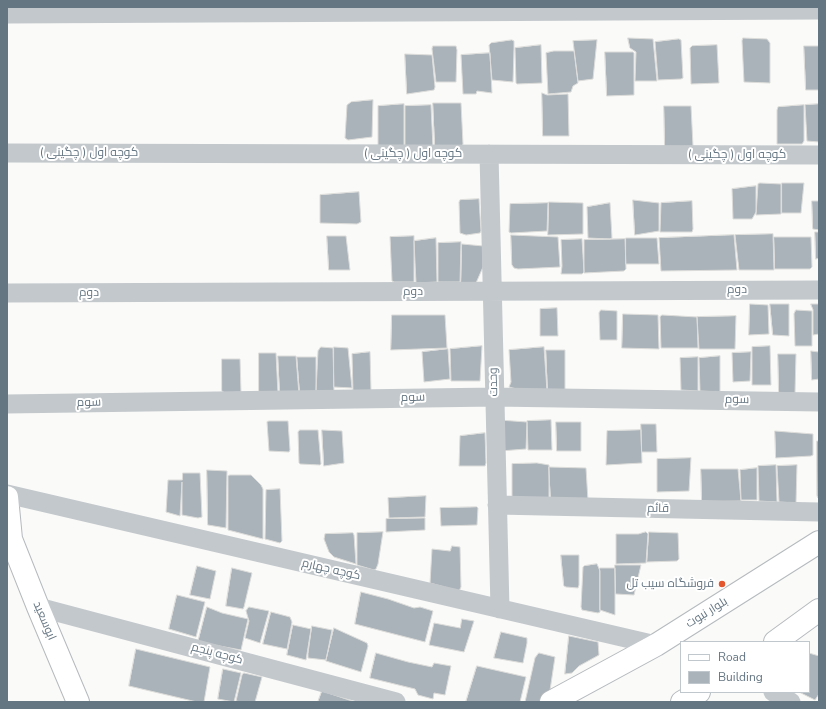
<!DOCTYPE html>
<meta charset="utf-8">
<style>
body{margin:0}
#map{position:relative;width:826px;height:709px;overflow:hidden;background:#fafaf8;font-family:"Nunito Sans",sans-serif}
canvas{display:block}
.frame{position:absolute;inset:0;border:8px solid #657683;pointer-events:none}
.legend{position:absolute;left:680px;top:641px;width:130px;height:52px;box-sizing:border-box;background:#fff;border:1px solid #c1c8cd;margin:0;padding:5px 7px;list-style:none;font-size:12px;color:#657683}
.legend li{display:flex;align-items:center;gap:8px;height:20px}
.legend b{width:20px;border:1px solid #c1c8cd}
</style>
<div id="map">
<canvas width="826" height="709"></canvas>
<div class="frame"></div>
<ul class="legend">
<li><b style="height:5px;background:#fff"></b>Road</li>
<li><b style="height:11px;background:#aab3b9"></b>Building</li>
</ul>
</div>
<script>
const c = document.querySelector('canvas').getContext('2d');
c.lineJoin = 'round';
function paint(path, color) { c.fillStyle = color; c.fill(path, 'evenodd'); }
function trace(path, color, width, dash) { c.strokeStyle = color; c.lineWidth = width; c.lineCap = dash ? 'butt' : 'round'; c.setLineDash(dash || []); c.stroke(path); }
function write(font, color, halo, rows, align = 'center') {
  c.font = font + ' "Nunito Sans",Cairo,sans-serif'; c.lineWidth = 4; c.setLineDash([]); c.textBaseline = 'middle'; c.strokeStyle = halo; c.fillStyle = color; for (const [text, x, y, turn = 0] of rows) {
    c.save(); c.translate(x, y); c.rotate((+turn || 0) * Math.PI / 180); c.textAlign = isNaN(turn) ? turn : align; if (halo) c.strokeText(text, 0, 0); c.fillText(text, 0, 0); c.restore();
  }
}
const building = new Path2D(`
 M628,38l25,1 4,42h-22l1,-29 -6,-4z
 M743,38l24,1 3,4v40l-26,-1 -2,-41z
 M679,39l2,1 2,38 -2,1 -23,1 -3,-38z
 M512,40l2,1v7l-1,34 -21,-2 -3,-35 2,-2z
 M597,40l-4,39 -15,2 -5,-40z
 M541,45l1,38 -25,1 -1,-1 -1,-35z
 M717,45l2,38 -28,1 -1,-36 2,-2z
 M433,46h23l1,4 -1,32h-20l-4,-33z
 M804,46h15v44h-13z
 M554,51h20l4,32 -5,3 -2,6 -23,2 -2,-41z
 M605,52h28l1,1v42l-27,1z
 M490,53l2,40 -15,-2 -1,3h-13l-2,-39z
 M405,54l27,1 3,32 -1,3 -27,4z
 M542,93l5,2 21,-1 1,42h-26z
 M373,100l-1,37 -24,3 -3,-2 2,-33 4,-3z
 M433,103h28l2,41 -2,4 -26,-1z
 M404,104v42l-26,1v-41z
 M819,104v38l-12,-1 -2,-36z
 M431,105l2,43 -28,-1v-41z
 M804,105v36l-2,3h-25v-34l1,-3z
 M664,106h27l2,40 -28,2z
 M760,183l21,1v30l-25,1 2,-31z
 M782,183h22l-3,30h-19z
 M756,186v26l-4,7h-19l-1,-30z
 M359,192l2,30 -4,2 -37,-1v-28z
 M479,199l2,32 -1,2 -14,2 -6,-2 -1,-31 1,-2z
 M633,200l26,3v28l-24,4z
 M692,201l1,28 -1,3h-32l1,-29z
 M812,201h7v29l-6,-1z
 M549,202l34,1v31l-35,1z
 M548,203l-1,28 -36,2 -2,-1 1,-28z
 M610,203l2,35 -2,1 -22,-1 -1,-31z
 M815,232h4v26l-3,1z
 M773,234l1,36h-35l-4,-35z
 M511,235l47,2 2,30 -42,2 -4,-1 -2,-3z
 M734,235l3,35h-1l-75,1 -2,-33z
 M327,236h19l4,34h-21z
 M414,236v46h-20l-2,-1 -2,-44z
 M774,237h37l1,30 -2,2h-35z
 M436,238l1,44 -21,1 -2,-42z
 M626,238h31l2,26h-33z
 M582,239l2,33 -2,2h-21l1,-8 -1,-26z
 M625,239l1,30 -2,2 -40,2v-33z
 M461,242l-1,40h-22v-39z
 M462,244l21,2v21l-7,16h-15z
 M750,304l18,1 1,29 -20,1z
 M770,304h19v32l-16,-1z
 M811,304h8v30l-6,1v-25z
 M557,308l1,28h-18v-27z
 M601,310l16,1v29h-17l-1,-27z
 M796,310l16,1v35h-17l-1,-32z
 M623,314l35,1 1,34 -37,-1z
 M392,315h53l2,33 -56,2z
 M662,315l35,2 1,31h-37l-1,-31z
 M736,316l-1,33h-36l-2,-32z
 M482,346l-2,35h-29l-1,-32z
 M770,346l1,39h-19v-38z
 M321,347l12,1 1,44 -18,-1 2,-40z
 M334,347l14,1 4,40 -18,-1z
 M544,347l3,44 -19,1 -19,-5 2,-5 -2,-32z
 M448,349l2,30 -26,3 -2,-30z
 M546,350h19v45h-17z
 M811,351l8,1v27l-7,1z
 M370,352l1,39 -18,1 -1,-38z
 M751,352l-1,29 -17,1 -1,-29z
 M259,353h17l2,41 -19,1z
 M778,354h18l-1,39h-16z
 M278,356h18l3,39h-19z
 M720,356v35l-2,1 -18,-1 -1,-33z
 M297,357h19v38h-16z
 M698,357v34l-17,-1 -1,-32z
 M222,359h18l1,33 -16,1 -3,-2z
 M499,420l28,2 -1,27 -26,2z
 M551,420l1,30h-24l-1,-29z
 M269,421h19l2,29 -1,2 -20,-1 -2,-29z
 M556,422h25v29h-24z
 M641,424h15l1,28h-15z
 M300,430h18l3,34 -1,1 -20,-1 -1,-1 -1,-31z
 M322,430l20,1 2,32 -20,3z
 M641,430l1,33 -36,2 1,-34z
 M775,431l38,3v21l-2,1 -35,2z
 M485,433l1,30 -1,3h-26l1,-30z
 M817,441h2l-1,57 -1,-2z
 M691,458l-2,33 -32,1v-33z
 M537,463l12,2v38l-37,-6v-33z
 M776,465l1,37 -18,-1 -1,-35z
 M797,465l-1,38 -17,-1 -2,-36z
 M549,467l37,1 2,33 -37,3z
 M757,468v32h-16l-1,-30z
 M701,469h37l3,32 -39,1z
 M207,470l20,1 -1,57 -18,-3z
 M183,473h17l2,44 -4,1 -16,-3v-33l-2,34 -14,-4 2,-32h14z
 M230,475h21l10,10 2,4v50l-35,-9v-54z
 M280,489l2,52 -2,2 -15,-4 1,-49z
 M426,496l-1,21 -36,1 -1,-20z
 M477,507l1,1 -1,17 -36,1 -1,-18z
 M423,518h2v12l-39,2v-13z
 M383,532l-5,32 -2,5 -2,1 -17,-5v-32z
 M646,532l2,2 -2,29 -30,1v-30h22z
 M649,532l29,1 1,26 -2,2 -30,1z
 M353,533l1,2 2,29 -22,-7 -5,-5 -5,-13 1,-5z
 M452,546l8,1 1,40 -2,4 -29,-8 2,-34 18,2z
 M561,555h18v30l-1,3 -12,-1 -2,-1z
 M597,564l3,7v41l-2,1 -16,-3 -1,-3 2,-40 1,-1z
 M615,565h26l-7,30 -18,-1z
 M197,566l19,5 -6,28 -20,-4z
 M232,568l20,5 -8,34 -1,2 -17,-3z
 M600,568h15v47l-15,-5z
 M361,592l27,7 26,9 6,-1 13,4 -8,31 -70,-18z
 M177,595l28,7 -9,35 -27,-8z
 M207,607l15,6 26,6 -7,31 -43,-8z
 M249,607l20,4 -9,32 -15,-5 4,-17 -3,-10z
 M271,612l19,5 2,5 -5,27 -24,-5z
 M462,619l12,2 -10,31 -35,-7 5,-22 26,5z
 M293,625l18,4 -5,31 -19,-5z
 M312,626l20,4 -6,30 -18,-2v-4z
 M334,628l33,15 1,3 -7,26 -35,-11z
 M501,632l26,6v5l-4,20 -29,-5z
 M569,636l29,6 1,13 -20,11 -7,7 -7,1z
 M136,649l74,18 -6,35h-7l-68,-16z
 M376,653l32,9 24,5 2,-4 17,3 -6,29 -11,-2 -1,6 -15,-4 -3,-6 -45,-11z
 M539,653l16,4 -6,40 -3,5h-21l10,-44z
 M809,653l10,3v38l-4,6 -16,-8h10z
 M477,666l49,11 -6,25h-54z
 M223,669l18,4 -7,29 -16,-3z
 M244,673l18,4 -7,25h-14l-5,-1 6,-26z
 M322,691l33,11h-37z`);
const minor = new Path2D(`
 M7,14l812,-4
 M7,153l812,2
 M489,154l11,455
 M7,293l812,-3
 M7,404l488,-7 324,5
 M7,494l649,151
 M497,505l322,7
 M38,607l358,95
 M773,692l18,10`);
const major = new Path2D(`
 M7,497l4,42h-4
 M11,539l27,68 40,95
 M775,642l44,-32
 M551,702l105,-57 163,-103
 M682,702l17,-10`);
const markers = [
 [722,584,4,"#e4572e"]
];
const streetNames = [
 ["کوچه اول ( چگینی )",89,153],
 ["کوچه اول ( چگینی )",413,154],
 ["کوچه اول ( چگینی )",737,155],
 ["دوم",737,290],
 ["دوم",413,292],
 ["دوم",89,293],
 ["وحدت",494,382,-91],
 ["سوم",413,398,-1],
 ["سوم",737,400,1],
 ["سوم",89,403,-1],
 ["قائم",658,509,1],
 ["کوچه چهارم",331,570,13],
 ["بلوار نبوت",707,613,-32],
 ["ابوسعید",44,621,67],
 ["کوچه پنجم",217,654,15]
];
const poiNames = [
 ["فروشگاه سیب تل",714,584]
];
paint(building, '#aab3b9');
trace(building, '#dcdcda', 1);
trace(major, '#b5babe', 24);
trace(minor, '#c3c8cc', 19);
trace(major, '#fff', 22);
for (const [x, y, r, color] of markers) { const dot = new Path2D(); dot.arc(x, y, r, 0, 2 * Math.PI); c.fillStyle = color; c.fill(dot); trace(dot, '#fff', 1.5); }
write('12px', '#657683', '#fff', streetNames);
write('12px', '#657683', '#fff', poiNames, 'right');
</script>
